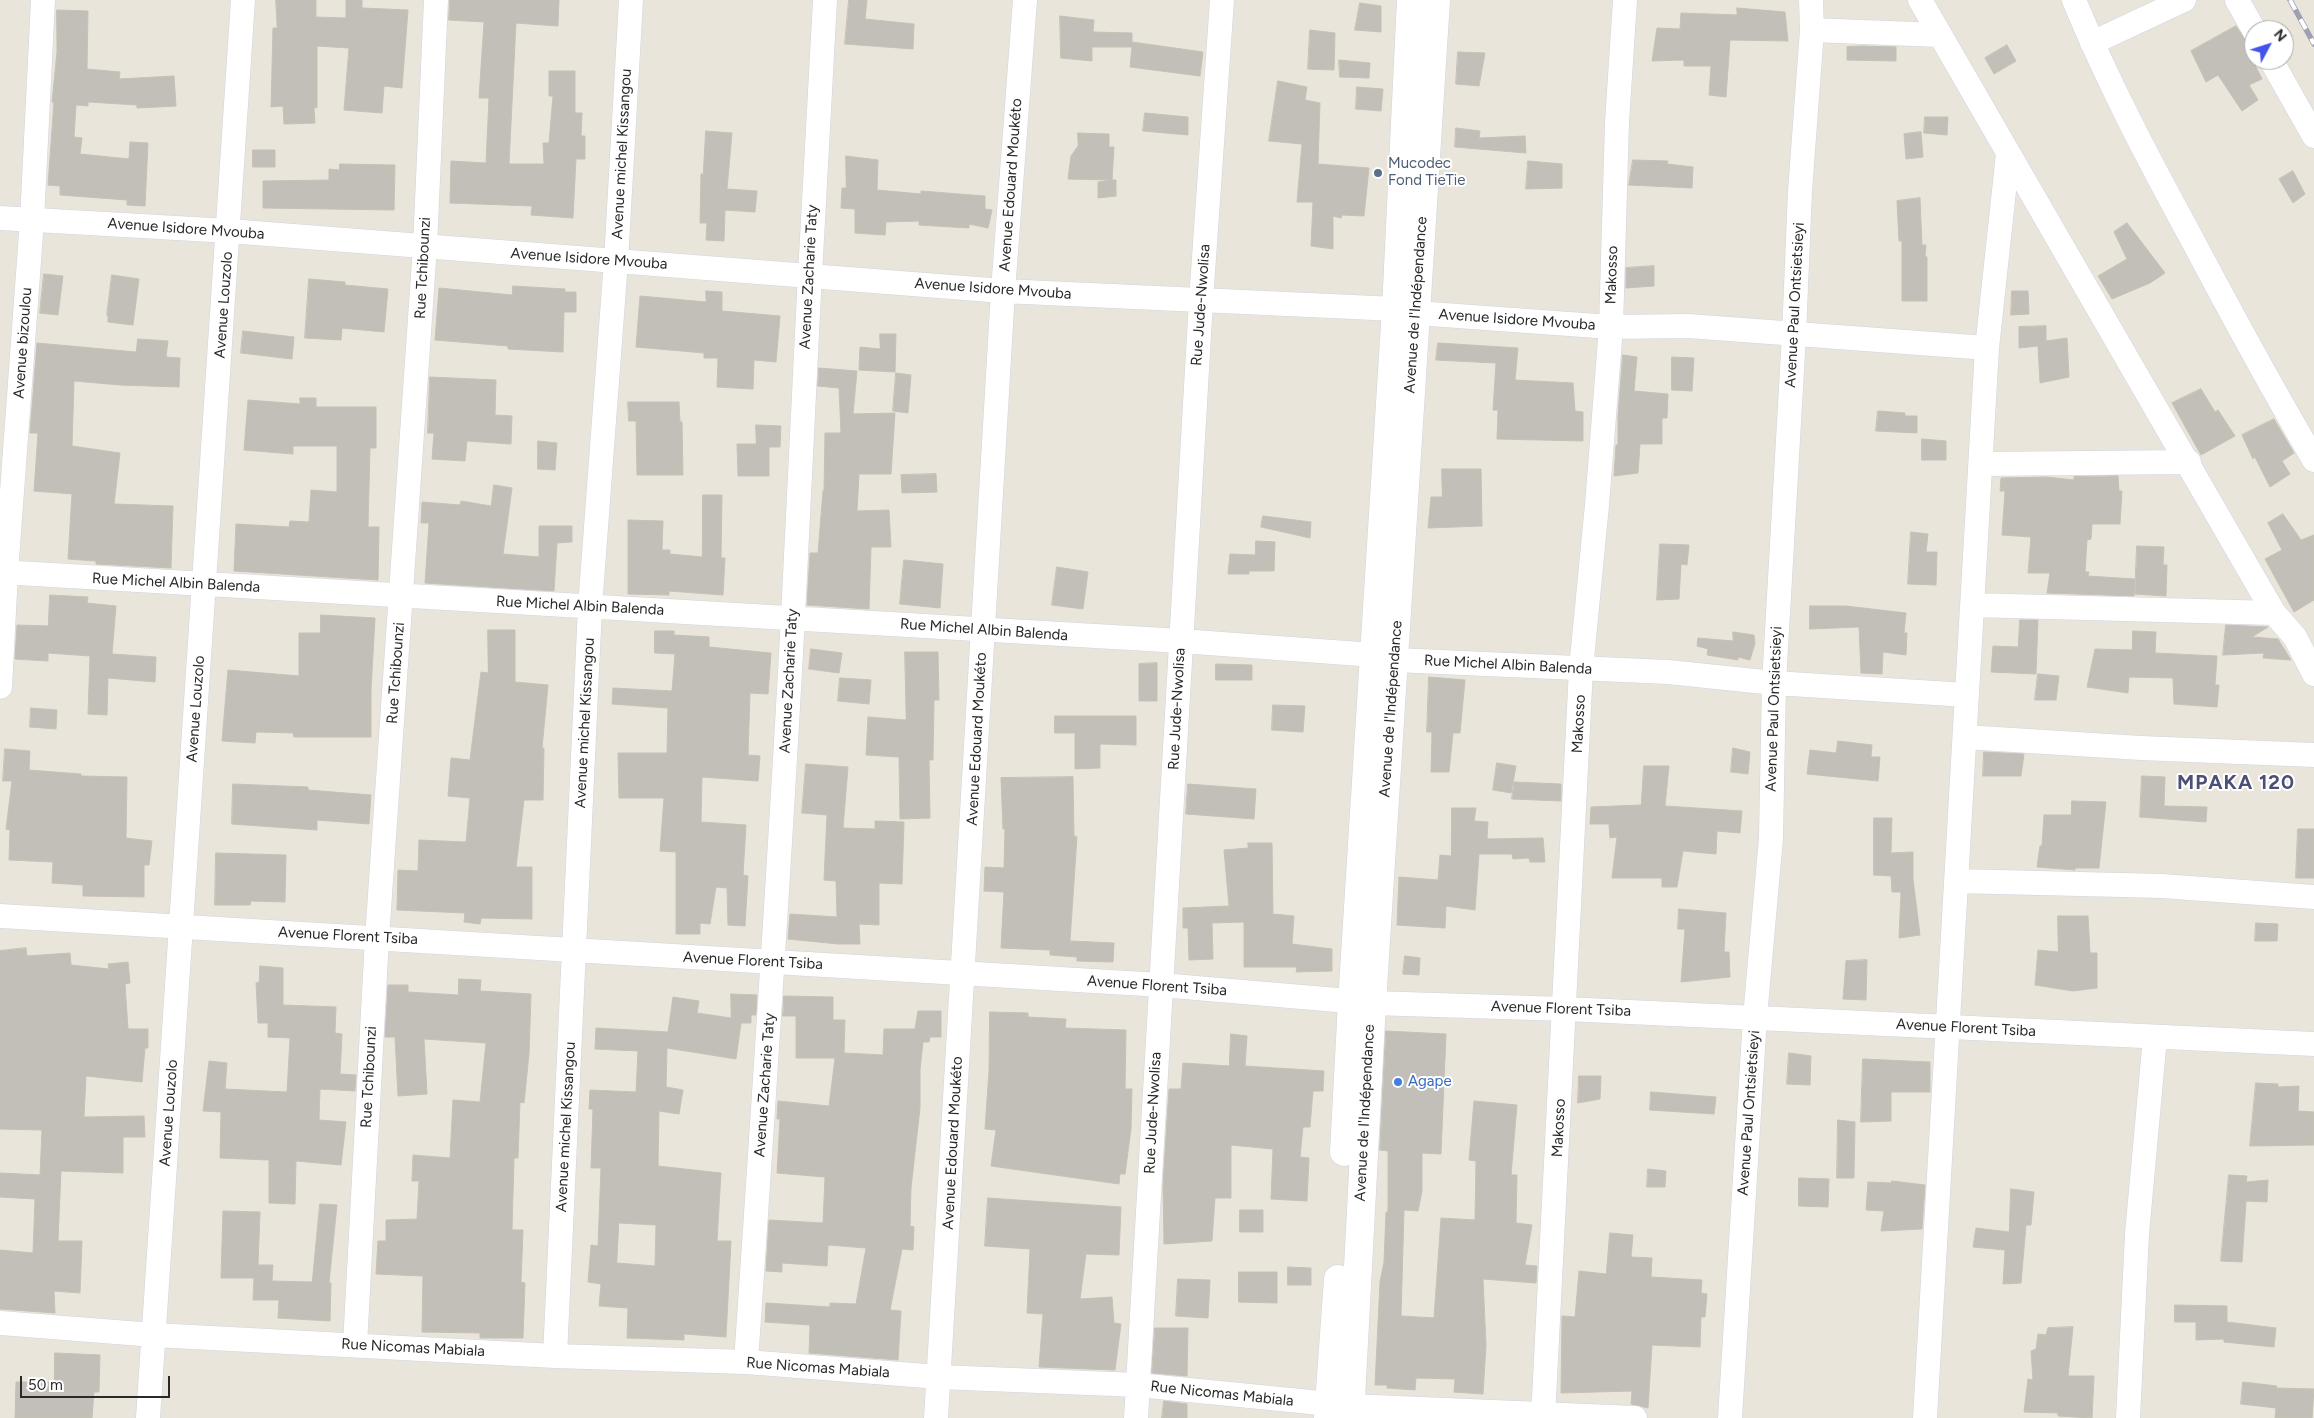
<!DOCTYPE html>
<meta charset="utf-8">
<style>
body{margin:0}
#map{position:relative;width:2314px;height:1418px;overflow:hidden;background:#eae5db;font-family:Figtree,sans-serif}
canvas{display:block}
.north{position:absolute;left:2244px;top:20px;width:50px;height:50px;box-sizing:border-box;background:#fff;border:1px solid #a9a9a9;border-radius:50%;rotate:50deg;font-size:14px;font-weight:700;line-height:20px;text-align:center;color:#292929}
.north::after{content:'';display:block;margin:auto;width:18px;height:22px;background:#4452ee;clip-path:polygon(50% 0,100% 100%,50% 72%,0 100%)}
.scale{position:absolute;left:20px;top:1376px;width:150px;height:22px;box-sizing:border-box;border:2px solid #292929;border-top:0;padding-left:6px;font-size:15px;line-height:18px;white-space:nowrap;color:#292929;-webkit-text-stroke:4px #fff;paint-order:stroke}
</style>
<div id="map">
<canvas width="2314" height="1418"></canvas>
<div class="north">N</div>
<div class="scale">50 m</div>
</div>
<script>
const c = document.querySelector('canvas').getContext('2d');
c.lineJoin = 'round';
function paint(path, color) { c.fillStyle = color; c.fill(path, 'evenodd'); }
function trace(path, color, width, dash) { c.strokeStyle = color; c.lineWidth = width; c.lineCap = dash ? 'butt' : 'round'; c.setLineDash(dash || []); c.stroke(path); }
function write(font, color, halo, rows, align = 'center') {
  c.font = font + ' Figtree,sans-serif'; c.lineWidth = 4; c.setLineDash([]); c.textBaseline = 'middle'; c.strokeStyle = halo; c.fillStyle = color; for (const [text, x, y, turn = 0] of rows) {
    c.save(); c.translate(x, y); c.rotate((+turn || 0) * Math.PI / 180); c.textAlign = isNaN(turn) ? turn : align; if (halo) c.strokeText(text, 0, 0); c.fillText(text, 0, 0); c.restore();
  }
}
const building = new Path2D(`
 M276,0h40v17l30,1v-18h16v8l46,2 -6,78 -18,-2 -2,27 -38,-3 5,-62 -32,-2v62l-3,-1 1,16 -31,1 -1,-18 -12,1 2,-79h4z
 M450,0h109l-1,26 -42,-3 -7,141h35l-1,-21h6l4,-47h-4v-25h26v42h7l-1,23h4v23h-9l-3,59 -42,-3 1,-9 -82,-3 1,-42 35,2 3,-65h-10l5,-76 -35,-2z
 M849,0h18l-2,19 49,5 -1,25 -68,-5z
 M1360,3l21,3v26l-26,-2z
 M1737,8l48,4 3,29 -58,-1 -4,57 -17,-2 2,-29h-27v-6l-32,1 5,-33 23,1 1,-16 56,2z
 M57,10l31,1 -1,58 33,3 -1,7 55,-3 2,30 -39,2v-3l-49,-3v4l-12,-1 -2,32 8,1 -2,16 49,5 1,-17 18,1 -3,63 -18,-1v-5l-67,-5v-9l-12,-1 6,-83h-2l5,-50z
 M1060,16l34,4 -1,12 39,1v9l71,10 -3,24 -70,-9 2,-20h-40v14l-31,-3z
 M2236,26l11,16 7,2v19l8,16 -13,6 9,15 -16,11 -24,-36 -12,7 -15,-31z
 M1310,30l25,3 -1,37 -26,-1z
 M2007,45l9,16 -22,13 -9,-16z
 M1861,46l35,1v14l-49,-1v-13z
 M1458,52l27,1 -6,33 -23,-2z
 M1339,60l31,3 -1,15 -29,-1z
 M1278,81l29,6 -2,13 15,3 -2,61 51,4 -5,48 -22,-1 -1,3 -8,-2v33l-22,-3 2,-44h-16l5,-58 -33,-3z
 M1357,87l26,2 -2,22 -25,-2z
 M1145,113l43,4v18l-45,-4z
 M1925,117h23l-1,18 -23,-2z
 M1456,128l24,3 -1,7 46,-2 1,17 -71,-6z
 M706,131l26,2 -5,56 30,2 -2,21 -30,-2 -1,31 -18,-1 1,-17h-7l1,-49h2z
 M1921,132l2,25 -17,2 -2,-25z
 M1078,133l31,1v13h5l-2,33h4v16l-18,2v-16l13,-2 -43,-1 3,-23 7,-10z
 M253,150h22v17h-22z
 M846,156l32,4 -1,30 44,4v-3l64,5v13l7,1 -4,18 -19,-4v4l-50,-3v-4l-33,1 -1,13 -30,-2v-24l-14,-1 1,-20h4z
 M1633,160l35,1 -1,3 26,3 -1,21 -63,-3z
 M1528,161l34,3v24l-36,1z
 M340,164l55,1 -1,45 -131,-2v-27l66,-1v-11l10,1z
 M2293,171l12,23 -12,9 -14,-24z
 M1920,198l2,47h4l-1,11 2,1v44h-25v-60h-3l-2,-40z
 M2127,223l38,50 -15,10 -38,16 -14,-23 29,-17 -13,-27z
 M1654,266v20l-28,2v-20z
 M44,274l19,2 -5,39 -18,-2z
 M112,275l27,4 -6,46 -25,-3v-6l-1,-1z
 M309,279l36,3v3l43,4 -4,43 -42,-4 -1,12 -36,-2z
 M513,286l52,3v3h11v20h-12l-1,40 -55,-3v-3l-73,-6 4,-52 73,7z
 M706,291l16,1v19l58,5 -4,46 -22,-2 -1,29 -36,-2 1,-29h-14v-5l-68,-6 4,-51 66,6z
 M2012,291h16l1,23 -18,1z
 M2046,326v15l21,-3 2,39 -29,6 -2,-37 -19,2v-21z
 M243,331l51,6 -2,22 -51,-6z
 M880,334h16l-1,38 -36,-2 1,-23 20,2z
 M138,339l30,2 -2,16 14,1 -1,29 -59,-2 -46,-4 -2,65 48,7 -6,51 59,2 -2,62 -75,-4v-3l-28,-2 4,-65 -38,-3 4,-58h-8l7,-90 99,9z
 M1438,343l80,5 -3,32 58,3 2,28 8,1v29l-86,-2 1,-29h-5l3,-47 -60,-3z
 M1623,355l14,2 -3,34 34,3 -1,24h-5v26h-22l-2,29 -24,3 2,-31h2v-29z
 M1672,357l22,1 -2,33 -20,-1z
 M819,368l38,3 -4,43 42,-1 -4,61h-32l-2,37 32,-1 2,37h-20l-2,62 -62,-4 3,-52h8l5,-62h1l1,-58h16l-2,-45 -21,-2z
 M896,373l15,2 -3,38 -15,-2z
 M430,377l66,3 -1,35 17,1 -1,28 -44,-3 -2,20 -33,-2 2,-26h-6z
 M2201,389l14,23 3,-2 17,26 -34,19 -29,-52z
 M300,398h16v9h60v41h-6l-2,79h11l-1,53 -144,-9 2,-47 53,3 1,-6 19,1 2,-32 26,2v-46h-44v8l-49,-4 4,-50 52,4z
 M628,402h51l1,20h2l1,53h-46l-1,-54h-7z
 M1878,411l27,2v3h12v17l-41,-2z
 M2274,419l20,34 -12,8 8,13 -20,13 -15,-30 -2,2 -11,-24z
 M756,425l25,1 -1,21h-11v29h-31l-1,-32h19z
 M1922,439l24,2v19h-24z
 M538,441l19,2 -2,27 -17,-1z
 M1442,469h39l1,57 -54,2 3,-31h11z
 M936,474l1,18 -35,1 -1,-18z
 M2118,476l1,15h3l-2,33h-28l-1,15 -4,1 -2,32h4l-1,4 47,3 -1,17 -87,-3 3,-20h-22l3,-36 -29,-2 3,-44h-5l1,-13 46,-1 27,3v-3z
 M494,485l18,3 -9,66 36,3v-31h33v16l-15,1 -3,48 -129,-8 4,-60h-8l1,-21 38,3 1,-4 30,5z
 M703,495h19l-1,63h4l-2,37 -54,-4v4l-41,-1v-74l35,1 -1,29h8v4l32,3z
 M2283,514l18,26 13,-5v65l-20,12 -29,-53 17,-9 -14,-27z
 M1263,516l48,6 -1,16 -49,-11z
 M1911,532l17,2 -2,18h11l-1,33 -28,-1z
 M1256,541l19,1 -1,29h-25v3h-21l2,-20 25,1z
 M1660,544l29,1 -2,20 -6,-1 -2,35 -22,1z
 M2137,546l27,1 -1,18h4l-1,31 -31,-2z
 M904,560l39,4 -3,44 -40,-4z
 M1057,567l31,5 -5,37 -31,-4z
 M50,595l38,2 -1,6 29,3 -4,48 44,3 -1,25 -47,-4 -1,37 -19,-1 2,-58 -42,-3v8l-33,-2 2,-34 31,1z
 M1810,606h36l60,7 -2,20h3l-1,22 -23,-3 -1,22 -21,-1 -2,-46 -49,2z
 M321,615l54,3 -4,72v47h-77l-1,-4 -37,-1 -1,11 -33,-2 6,-71 71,6v-43h21z
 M2020,620h18l-2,54 -45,-2 2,-26 25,1z
 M2226,625l42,2 -16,10 26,2 13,21 -28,-2 1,-5 -41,2z
 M488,630h27v52l33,3 -6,63h2l-1,52h-19l-8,67h16v52l-51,-1 -1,6 -16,-2 1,-9 -68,-3 1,-40 20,1 1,-31 47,2 4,-44 -22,-2 3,-38 19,2 11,-88 7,1z
 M655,631h19v4l35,2v10l62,6 -3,41 -18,-1 -2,62 12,1 -2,25 -56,-4 -1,45 45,3 -3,50 5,1 -3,50 -17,-1 -1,-37 -11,-1 -6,37 -10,-1v11h-24v-82l-16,-1 4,-53h-45l-1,-45h49l1,-45 -56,-4 1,-16 59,3 3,-37 -20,-1z
 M2133,631l23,1 -1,21 62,3 -2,29h4l-2,22 -43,-3 -1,-26 -44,-1 -1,16 -41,-6 8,-38 37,1z
 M1733,632l21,3 1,8 -5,17 -12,-3v3l-31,-5 1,-6 -11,-3 1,-8 35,3z
 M811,649l31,4 -3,20 -30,-4z
 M905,652h33l1,48h-5l-1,60h-4l1,58 -30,1 -1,-62 -33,-2 2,-38 38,3z
 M1157,663v38h-18v-37z
 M1216,664l36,1v15h-36z
 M2038,674l21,2 -3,24h-21z
 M1429,677l36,3 -5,53h-7l-4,39h-18l1,-40h-5z
 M840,678l31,2 -2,24 -31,-3z
 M1273,705l32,1 -2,26 -31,-2z
 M31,708l26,2 -1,19 -26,-2z
 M1055,716h81v29l-36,-1v24l-25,1v-36h-20z
 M1838,741l34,4 -1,12h9l-2,24 -71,-7 3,-24 26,3z
 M1733,748l17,4 -2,22 -17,-2z
 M5,749l25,2 -1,19 52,4v2l46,1 -1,61 26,3 -3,24h-5v32l-61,-1v-11l-31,-2 1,-21 -44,-2 1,-30 -4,-1 6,-48h-9z
 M1984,752l40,2 -3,22h-38z
 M1497,763l19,3 -5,27 -18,-3z
 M806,764l42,3 -5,61 32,1v-8l29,1 -2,62 -23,-1v42l-20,-1 1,20h-22l-50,-5 2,-25 47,3 -1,-36 -12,-1 3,-65 -25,-2z
 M1644,766h25l-4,40 77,5 -2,22 -23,-2 -1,23 -33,-3 -6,36h-15v-9h-50l5,-41 -7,1 -1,-14h-19l1,-17 50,-2z
 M2142,776l23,1 -1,29 43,1 -1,15 -66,-5z
 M1073,777l1,59 3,1 -7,104 44,2 -1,19 -36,-1v-4l-27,-2v-5l-49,-2 3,-56 -20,-1 1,-24 19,1 1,-39h-2l-2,-51z
 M1514,782l47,2v17l-49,-2z
 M233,784l75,3v3l63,5 -2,29 -52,-4v10l-85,-6z
 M1188,784l68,5 -2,30 -68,-5z
 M2072,801l34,1 -7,66h-24v2l-38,-3 3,-21h2l2,-31h27z
 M1452,808h24l-2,13 14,1 -1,17 56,-1 2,24h-15l-1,-4 -16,1 -1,-5h-33l-4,56 -29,-4 -1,22 -48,-3 2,-48 39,3 2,-25 11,1z
 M1874,818h18l-1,35 22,-1v27l7,56 -21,3 2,-46h-9l-1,-16 -17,-1z
 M2298,829h16v49h-18z
 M1248,843h24l1,71 21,2 -2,28 40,5v22l-36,1 1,-5h-53v-45l-32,1 1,36 -24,1 -1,-32h-5v-20l46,-2 -5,-56 24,-2z
 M216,853l70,2 -1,47 -34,-1 -1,4h-35z
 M1679,909l47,4 -2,39h5l1,25 -49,5 4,-53h-7z
 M2058,916h30l2,37h7v35l-24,3 -38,-6 3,-35 20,2z
 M2256,923l22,1 -1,17h-22z
 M26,948l1,8 43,-3 1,12 38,4 -1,-5 20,-2 2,21 -5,1 3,45h20v19h-3l-3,34 -56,-6 -2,41 60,-1 1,21h-22v36l-62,-2 -3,70h24l-2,52 -26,-2 1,22 -55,-4v-59l33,3 2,-54 -35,-2v-24l40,2 2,-45 -42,-1v-178z
 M1405,956l15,2 -1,17 -16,-1z
 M1867,960l-1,40 -23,-1 3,-38z
 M260,966l23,2v37l53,2 -1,26 7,1 -2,40 16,1 -1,16 -35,-2 -1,31 27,2 -5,43 -45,-4 -1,43 -26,-1v-43l-49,-2 1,-46 -18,-1 6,-50 18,2 -2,26 62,3 3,-54 -22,-1v-14h-10l-2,-40 3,-1z
 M459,979l22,1 -1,11 51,3 -2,60 -5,49 -4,-1 -2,56h-4l-2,72h11l-2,52 4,1 -2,55h-43v-5l-58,-1 1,-56 -47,-2 2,-33h8v-21l31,-1 2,-38h-7l1,-26 37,3 3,-58 27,2 6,-59 -62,-4 3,55 -29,2 -3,-59h-10l3,-52h20v7l50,3z
 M731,994l26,1 -1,20h-5v8h-10l-5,36 -69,-11 -1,39 17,3 -4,24 -20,-3 -1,55 63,7 -4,68h14l-5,96 -42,-3v6l-57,-2 1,-30 -29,-2 2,-22 -13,-2 3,-37 7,1 3,-78h-10l2,-59h-4l1,-19 46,2 2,-41 -43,-2 1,-21 72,4 5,-35 26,4 -2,12 34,5zM619,1223l37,2 -1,41 -38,-3z
 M784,996l49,1v23h12l-1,33 39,2 1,-26h31l3,-18h23v26h-11l-1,5h-6l-3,27v39l-9,80 -1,38 4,1 -1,23 -11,-1 -12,61 11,1 -3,49 -89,-7 1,-28 -45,-3 1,-19 64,4v-4l26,1 10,-56 -38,-3 -1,21 -45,-3v9l-16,-1 3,-51 54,3 2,-46 -48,-4 3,-54h-3l1,-18 51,5 6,-48h-39v-42h-13z
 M990,1012l38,1v4l38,2 -1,9 61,2 -1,59h7l-1,40 -6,45h-5l-1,10 -128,-18 5,-36 -11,-1 4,-58z
 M1386,1031l60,3 -5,120 -19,-1v38l-4,20 -14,-1 -3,106 33,2 7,-100 34,2 1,-59 -7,-1 5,-59 43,4 -6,70h6l-1,48 16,2 -7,40 12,1 -1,17 -53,-4 3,66 -3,49 -29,-2 1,-13 -39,-1 -1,12 -28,-2v-3h-12l5,-103 4,-20 2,-50h2v-61l-8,-1z
 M1231,1034l16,2 -2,30 79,5 -1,20h-10l-3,36h-7l-3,30 9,1 -2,43 -36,-2 2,-50 -42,-4v53h-16l-3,43 -48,3 -1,-59 6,-96h12l2,-26 46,3z
 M1789,1053l22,3 -1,29 -23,-1z
 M1863,1059l67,3v30h-39v29l-30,1z
 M1579,1076h22l-1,23 -22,4z
 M2256,1083l22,1v3l21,-1 -1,25 16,1v33l-64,1z
 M1651,1092l65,5 -2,17 -64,-4z
 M1838,1120l17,2 -1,56h-17z
 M1648,1169l18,2 -1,16h-18z
 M2229,1175l18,1 -1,6 22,-2 -1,22 -21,-1 -4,61 -21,-1z
 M1799,1178l30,1 -1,28 -29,-1z
 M1892,1181l33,4 -3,44 -41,2 3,-20 -18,-1 2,-28 23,1z
 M2011,1189l23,3 -3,33h-5l-5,58 -18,1 2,-34 -32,-3 3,-19 33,4z
 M988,1198l133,9 -2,48 -33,-1 -6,45 32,-2 2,26 7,1 -6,46 -76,-3 4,-53 -16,-1 3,-64 -45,-3z
 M320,1204l17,1 -8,78h2l-1,38 -52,-3 1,-18h-26l1,-22h-33l2,-67 37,1 -2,53h15l-1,16 40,1z
 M1240,1210h23v22h-23z
 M1610,1233l23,2 -2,22 21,1 -1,19 51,3 -1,13 6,1 -2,23h-4l-1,30 -48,-2 -4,63 -17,-4 1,-13 -71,2 1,-77 13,1 4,-46 27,3z
 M1288,1267l23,1v17h-23z
 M1239,1272h38v31l-38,-1z
 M1178,1279l32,1 -2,38 -32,-2z
 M2175,1305l52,1v16l49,6 -2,19 -50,-5v-3l-28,1v-18h-21z
 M2073,1327l-5,49h26l-2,42 -34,-2v-3l-34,-1 4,-33 5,1 -2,-29 5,-2 2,-15 8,1 2,-7z
 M1155,1328h33l-1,48 -35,-3z
 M55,1353l45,2 -1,37h-5l-2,26h-77l1,-36h38z
 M2243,1382l34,4 -1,2 38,1 -2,29h-37l1,-10 -35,-4z
 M1164,1401l23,3v14h-25z`);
const street = new Path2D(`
 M1920,0l354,613 21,24 19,37
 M2074,0c34,83 76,162 119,241 39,74 79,147 121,219
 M2237,0l17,30
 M1812,30l127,5
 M2092,43l92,-43
 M2271,60l43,76
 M0,218l229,13 774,60 393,18 20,4 195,14 77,-1 299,22
 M1981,464l208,-2
 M0,572l1181,69 193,14 21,5 273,12 106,11 193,12
 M1973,605l301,8
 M0,687l6,-114 26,-353 11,-220
 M1965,737l176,11 173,7
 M1956,881l206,5 152,11
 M0,916l1161,69 211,18 193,6 749,35
 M0,1323l154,12 401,21 191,6 193,15 199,8 213,21 284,12
 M355,1345l22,-407 48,-692 11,-246
 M555,1356l35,-749 26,-346 15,-261
 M746,1362c17,-249 34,-497 47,-746 10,-205 20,-411 32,-616
 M148,1418l95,-1418
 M936,1418l67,-1127 22,-291
 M1136,1418l65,-1117 21,-301
 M1543,1418l38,-749 16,-164 14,-178 6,-205 8,-122
 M1730,1418l25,-401 16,-179 3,-155 20,-348 6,-144 12,-161 -1,-30
 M1925,1418l62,-1070 21,-194
 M2128,1418l9,-184 18,-197`);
const secondary = new Path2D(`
 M1344,1152l8,-150 44,-693 15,-309
 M1328,1418l10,-139
 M1350,1418l22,-415 64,-1003`);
const rail = new Path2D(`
 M2290,0l24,44`);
const markers = [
 [1378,173,5,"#5c6f8a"],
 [1398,1082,5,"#3f7fe0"]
];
const streetNames = [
 ["Avenue michel Kissangou",622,154,-87],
 ["Avenue Edouard Moukéto",1011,185,-86],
 ["Avenue Isidore Mvouba",186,229,4],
 ["Avenue Isidore Mvouba",589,259,4],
 ["Rue Tchibounzi",423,268,-87],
 ["Makosso",1612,275,-88],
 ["Avenue Zacharie Taty",809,277,-87],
 ["Avenue Isidore Mvouba",993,289,4],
 ["Avenue Louzolo",224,305,-86],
 ["Rue Jude-Nwolisa",1201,305,-86],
 ["Avenue de l'Indépendance",1416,305,-86],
 ["Avenue Paul Ontsietsieyi",1795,305,-87],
 ["Avenue Isidore Mvouba",1517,320,4],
 ["Avenue bizoulou",23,343,-86],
 ["Rue Michel Albin Balenda",176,583,3],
 ["Rue Michel Albin Balenda",580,606,3],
 ["Rue Michel Albin Balenda",984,630,4],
 ["Rue Michel Albin Balenda",1508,665,3],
 ["Rue Tchibounzi",396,673,-86],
 ["Avenue Zacharie Taty",789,681,-87],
 ["Avenue Louzolo",196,709,-86],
 ["Rue Jude-Nwolisa",1177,709,-87],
 ["Avenue de l'Indépendance",1391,709,-86],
 ["Avenue Paul Ontsietsieyi",1774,709,-88],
 ["Avenue michel Kissangou",585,723,-87],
 ["Makosso",1579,724,-87],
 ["Avenue Edouard Moukéto",977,739,-87],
 ["Avenue Florent Tsiba",348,936,3],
 ["Avenue Florent Tsiba",753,961,3],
 ["Avenue Florent Tsiba",1157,986,4],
 ["Avenue Florent Tsiba",1561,1009,2],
 ["Avenue Florent Tsiba",1966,1028,3],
 ["Rue Tchibounzi",369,1077,-87],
 ["Avenue Zacharie Taty",765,1085,-86],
 ["Avenue Louzolo",169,1113,-86],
 ["Rue Jude-Nwolisa",1153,1113,-87],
 ["Avenue de l'Indépendance",1365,1113,-87],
 ["Avenue Paul Ontsietsieyi",1749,1113,-86],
 ["Avenue michel Kissangou",566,1127,-87],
 ["Makosso",1559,1128,-87],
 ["Avenue Edouard Moukéto",953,1143,-87],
 ["Rue Nicomas Mabiala",413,1348,3],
 ["Rue Nicomas Mabiala",818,1368,4],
 ["Rue Nicomas Mabiala",1222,1394,6]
];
const serviceNames = [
 ["Mucodec",1388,164],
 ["Fond TieTie",1388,181]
];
const shopNames = [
 ["Agape",1408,1082]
];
const districtNames = [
 ["MPAKA 120",2236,783]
];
paint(building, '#c2bfb8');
trace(building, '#c5c1b5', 1);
trace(street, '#d0d2e1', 25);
trace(secondary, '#d0d2e1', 29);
trace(street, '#fff', 24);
trace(secondary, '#fff', 28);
trace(rail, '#9e9fb2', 5.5);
trace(rail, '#fff', 4, [11]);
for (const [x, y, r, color] of markers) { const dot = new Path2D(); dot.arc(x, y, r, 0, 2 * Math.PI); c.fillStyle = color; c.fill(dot); trace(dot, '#fff', 2); }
write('15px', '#292929', '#fff', streetNames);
write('15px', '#4e5e75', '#fff', serviceNames, 'left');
write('15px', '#366cbe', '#fff', shopNames, 'left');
c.letterSpacing = '1px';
write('bold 20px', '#4c4f76', '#fff', districtNames);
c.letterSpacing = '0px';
</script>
